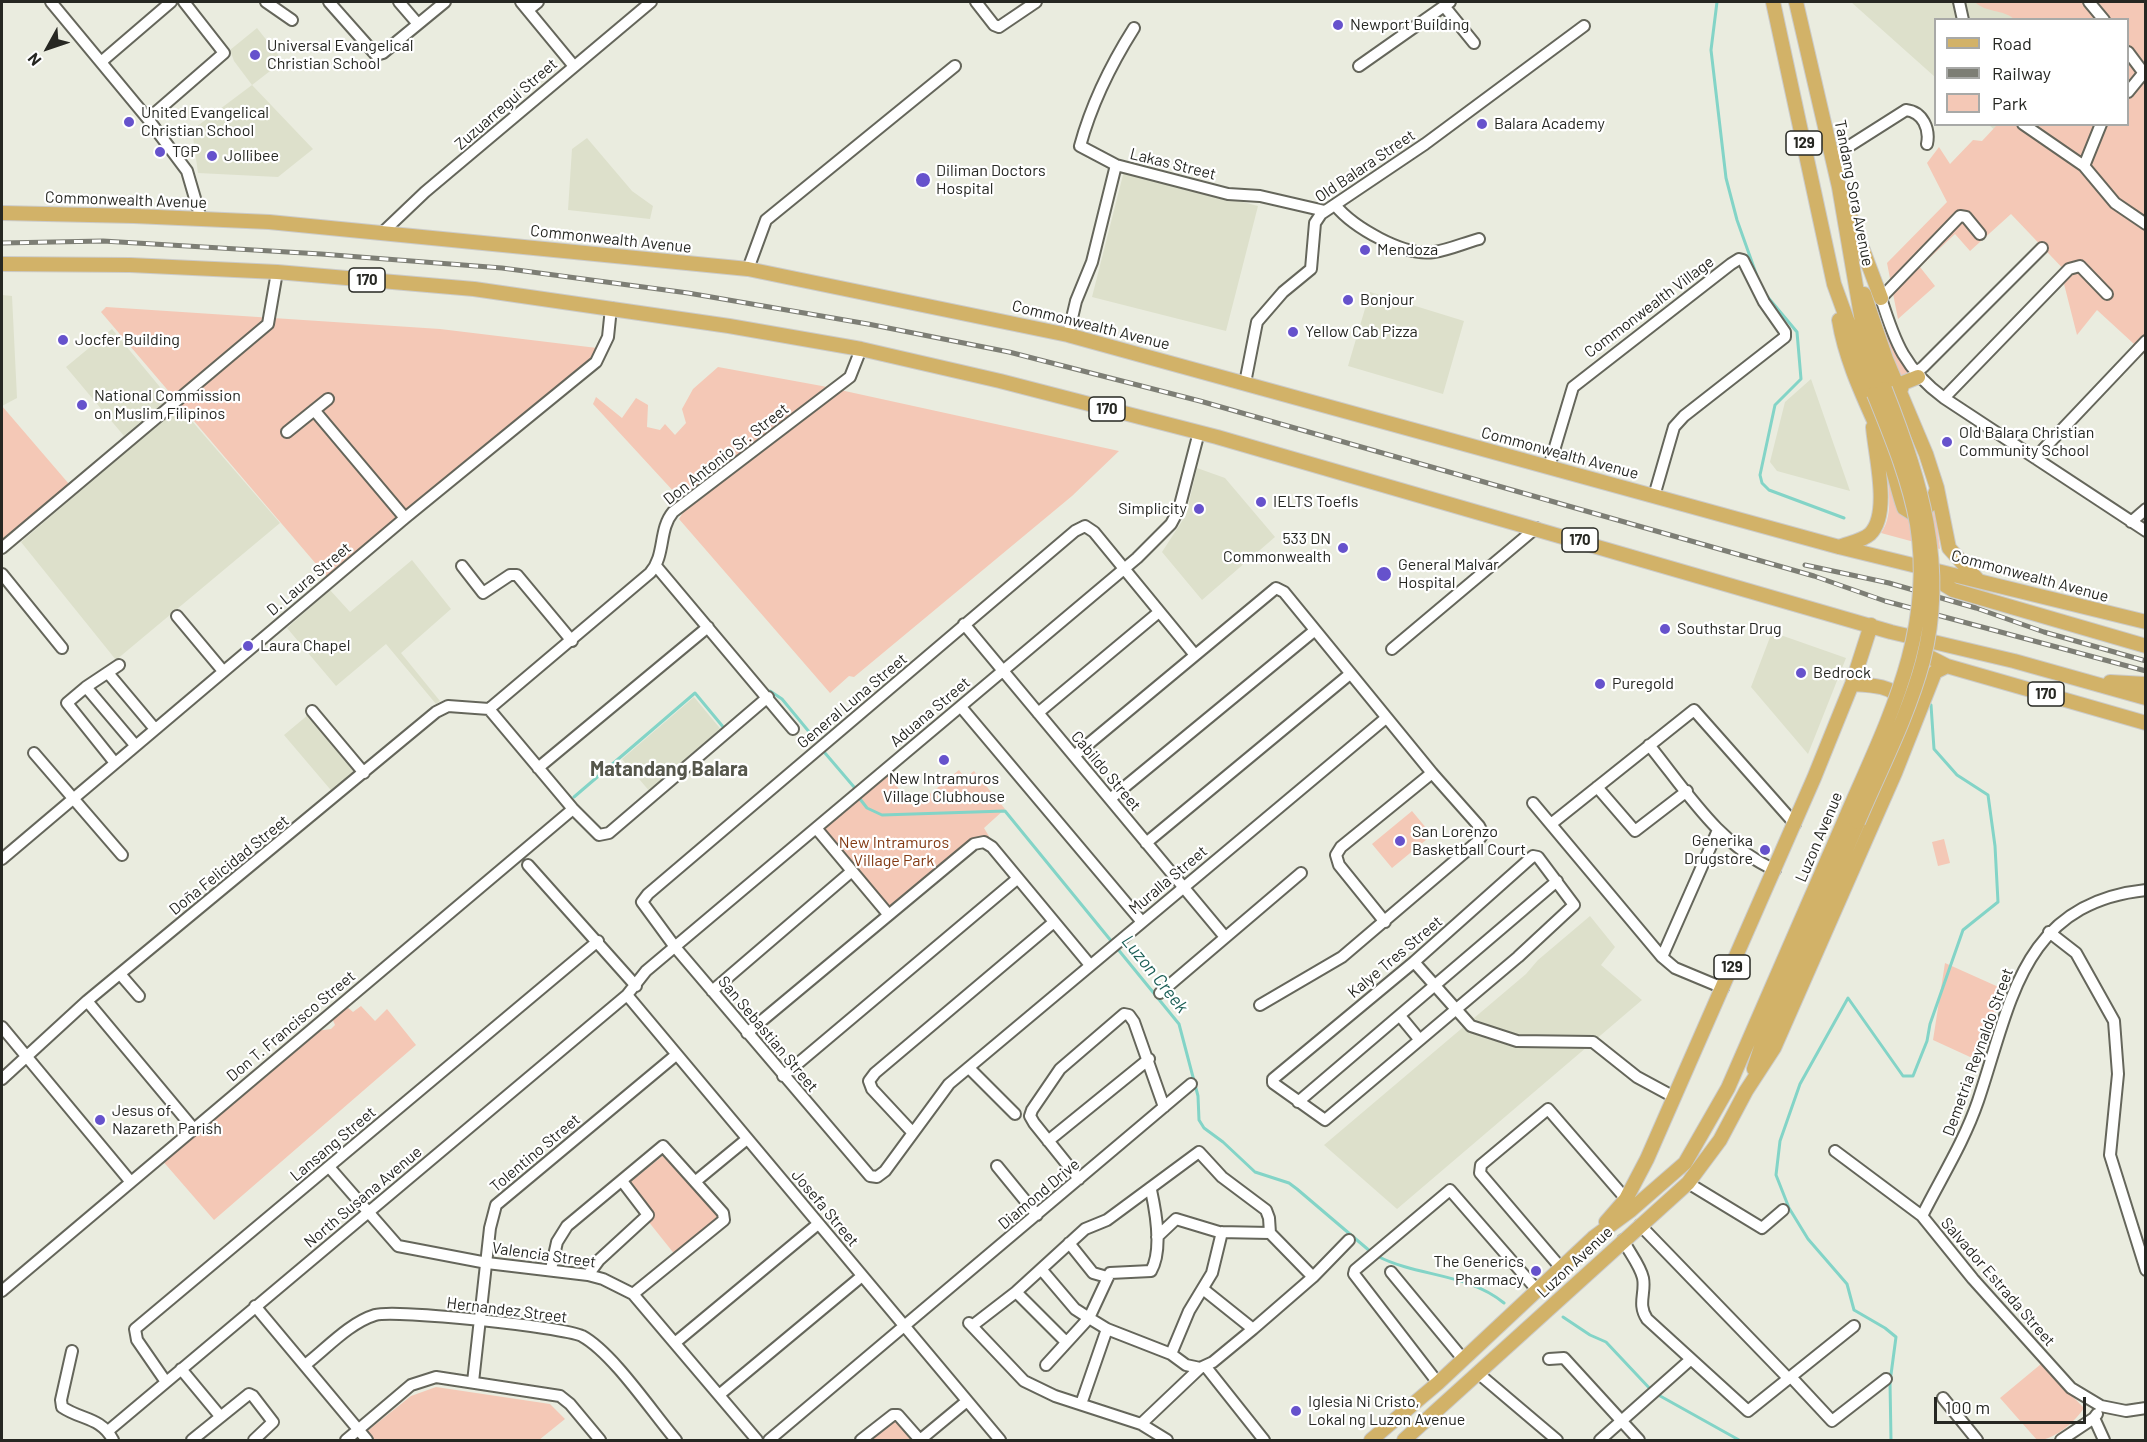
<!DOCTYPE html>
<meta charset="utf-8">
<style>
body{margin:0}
#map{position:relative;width:2147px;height:1442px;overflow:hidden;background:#eaecdf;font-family:Barlow,sans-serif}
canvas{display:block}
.frame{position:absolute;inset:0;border:3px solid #262722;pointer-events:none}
.legend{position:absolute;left:1934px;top:18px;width:195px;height:108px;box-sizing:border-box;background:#fff;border:2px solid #a8a9a7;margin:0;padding:8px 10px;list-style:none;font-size:18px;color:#262722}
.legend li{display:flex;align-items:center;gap:12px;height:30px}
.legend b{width:30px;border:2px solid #a8a9a7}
.north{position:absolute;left:18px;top:18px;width:60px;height:60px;-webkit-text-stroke:4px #fff;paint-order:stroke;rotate:230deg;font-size:16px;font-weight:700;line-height:24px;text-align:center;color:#262722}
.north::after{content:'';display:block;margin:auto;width:21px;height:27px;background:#262722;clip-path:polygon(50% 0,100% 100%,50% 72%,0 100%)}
.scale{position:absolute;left:1934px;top:1397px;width:152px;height:27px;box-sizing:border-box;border:3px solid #262722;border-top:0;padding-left:8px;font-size:18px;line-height:21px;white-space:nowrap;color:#262722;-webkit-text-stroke:4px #fff;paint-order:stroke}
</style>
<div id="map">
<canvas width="2147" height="1442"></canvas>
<div class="frame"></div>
<ul class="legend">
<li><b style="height:8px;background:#d2b268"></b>Road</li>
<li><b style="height:8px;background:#7d7e75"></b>Railway</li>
<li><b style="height:16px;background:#f4c8b6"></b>Park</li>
</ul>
<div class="north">N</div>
<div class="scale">100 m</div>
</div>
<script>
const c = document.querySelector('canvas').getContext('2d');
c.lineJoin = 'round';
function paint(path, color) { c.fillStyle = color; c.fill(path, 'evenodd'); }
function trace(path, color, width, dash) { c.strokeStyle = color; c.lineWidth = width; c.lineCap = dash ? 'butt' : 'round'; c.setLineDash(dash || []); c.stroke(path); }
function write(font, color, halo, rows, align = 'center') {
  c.font = font + ' Barlow,sans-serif'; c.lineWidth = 4.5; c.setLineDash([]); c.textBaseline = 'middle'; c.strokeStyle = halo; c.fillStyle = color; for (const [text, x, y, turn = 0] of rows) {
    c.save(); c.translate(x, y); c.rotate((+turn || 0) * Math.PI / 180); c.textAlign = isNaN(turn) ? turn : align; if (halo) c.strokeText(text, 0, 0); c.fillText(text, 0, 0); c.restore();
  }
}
const built = new Path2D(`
 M1851,2h294v265l-156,-142 139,-1v-104h-192l-1,57z
 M257,28l26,33 -31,24 61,64 -35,28 -80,-4 -6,-43 60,-45 -18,-24 -4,-11z
 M587,138l45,53 21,15 -3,13 -82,-9 4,-61z
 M1124,171l134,35 -32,125 -134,-34z
 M1370,292l94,29 -21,73 -95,-28z
 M2,295l10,1 5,102 -15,8z
 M112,329l57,69 -45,38 -58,-69z
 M1811,379l39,112 -73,-20 -7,-9 15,-60z
 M179,406l101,117 -164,137 -95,-118z
 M1197,468l28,10 50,59 -73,63 -40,-48 24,-37z
 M412,560l39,49 -50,44 39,48 -4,3 -50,-60 -50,42 -49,-58 43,-38 20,22z
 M1772,632l74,26 -38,96 -57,-67z
 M694,697l29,35 -72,61 -29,-34z
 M315,709l51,60 -31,26 -51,-60z
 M1590,916l25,31 -14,18 41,35 -245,209 -73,-64 202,-171 12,-14z`);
const green = new Path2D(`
 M1975,2h170v348l-11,-6 -37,-34 -20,25 -13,-51 6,-8 -59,-62 -41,37 -15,-17 -35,33 15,19 -37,33 -11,-56 60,-61 -20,-39 12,-16 11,17 23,-24 9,1 15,-16 131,-1v-104l-114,-1c-11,-10 -28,-6 -39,-17z
 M1871,290l27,68 12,16 -12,5z
 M106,307l334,22 157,19 -2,11 -267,219 -227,-266z
 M718,367l104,19 297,65 -47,45 -218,181 -5,-1 -19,17 -151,-174 8,-13 -94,-102 3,-7 26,21 14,-20 12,7 -1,22 13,3 5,-6 10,11 11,-12 -4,-14 11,-20z
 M2,406l67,78 -67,56z
 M1887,473l44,39 4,-3 5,40 -59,-16c12,-16 8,-41 6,-60z
 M959,770l6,8 9,-7 31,38 -21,19 6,10h-14l-88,71 -67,-80 65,-56 28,34z
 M1412,811l20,24 -40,33 -20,-24z
 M1944,839l6,24 -12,3 -6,-24z
 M1945,963l58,26 -22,73 -48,-22z
 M346,1006l7,6 8,-6 14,15 12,-12 29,36 -202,175 -53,-61 155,-128 15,-2 4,-4 -3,-7z
 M666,1153l54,66 -44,37 -28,-35 6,-5 -26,-32z
 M2041,1364l43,44c-9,14 -31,33 -47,32l-37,-42z
 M436,1387l114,17 15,15 -26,21h-165l-8,-8 45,-36z
 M895,1420l17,20h-42z`);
const stream = new Path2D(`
 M1717,2l-6,48 15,128 11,42 21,59
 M1766,295l31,37 4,47 -26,26 -15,70 2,8 7,7 75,28
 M770,691l12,8 33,40
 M825,753l29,34
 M574,797l121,-104 29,35 3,-2
 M860,799l7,9 15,7 123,-4 174,213 19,72 1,24 5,8 19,14 32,30 34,11 8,6 74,63
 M1377,1256c41,21 91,17 127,47
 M1563,1317l27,18 16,7 47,50 86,48
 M1891,1440l-1,-58 6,-45 -11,-9 -31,-18 -7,-26 -39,-45 -19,-31 -13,-33 4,-34 20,-57 48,-86 55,78h10l14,-35 3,-17 33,-94 35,-28 -3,-56 -7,-51 -31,-20 -23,-26 -3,-44`);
const minor = new Path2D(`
 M51,2l97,117 39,52 14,48
 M266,2l26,18
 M329,2l47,53 7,-2 62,-51
 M399,2l19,22
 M521,2l52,63
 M976,2l18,23 5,2 37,-25
 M1959,2l4,18
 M2089,2l15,18
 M1444,6l30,37
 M528,10l10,-8
 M1134,28c-24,38 -42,74 -54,118l36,19 112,29 32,2 65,15
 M2128,52l18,24
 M101,62l70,-60
 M1359,66l91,-64
 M2128,92l18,-22
 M148,119l76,-66 -40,-51
 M2023,124l61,42 31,37 31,21
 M1832,157l74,-47c17,2 24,19 21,34
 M2084,166l17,-42
 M1335,205c18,22 69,52 99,47 15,-2 30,-9 45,-13
 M383,232l42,-40 226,-190
 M1980,234l-14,-17 -6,-1 -79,82c14,45 24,71 63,100l202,133
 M748,269l18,-49 189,-154
 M1068,335l8,-34 16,-39 24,-97
 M1915,373l8,-6 119,-119
 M1245,383l12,-61 26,-30 28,-23 4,-46 6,-9 104,-70 159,-118
 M1944,398l125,-129 11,-3 27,28
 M314,410l91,108
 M287,432l41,-33
 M2035,458l111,-117
 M1549,467l24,-80 158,-123 8,-5 4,1 21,42 21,30v5l-101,79 -10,11 -20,69
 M2131,522l15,-13
 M2,548l266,-224 9,-52
 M462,566l21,27 27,-18h7l55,66
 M656,566l137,163
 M2,574l60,74
 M177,616l46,55
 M964,624l261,313
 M1392,649l144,-121
 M1195,655l-101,-123 -9,-6 -10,5 -427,363 -6,8 33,45 195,229 7,1 8,-6 64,-87 437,-366
 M119,665l-33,22 49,58
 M108,673l47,56
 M86,687l-19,16 48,60
 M961,707l181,215
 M489,709l161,-136c16,-18 8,-43 23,-61l177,-135 11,-28
 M489,709l84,100 26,26 10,-2 159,-136
 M312,711l52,62
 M1038,713l121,-101
 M1649,745c38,47 70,100 126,125
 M34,753l88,102
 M1074,756l202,-168 8,4 148,181 47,53 4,8 -6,8 -135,115 -82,48
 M538,768l170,-141
 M1597,787l38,44 52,-40
 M1110,799l204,-168
 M1533,803l129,154 13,11 48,20
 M1551,824l143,-114 101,114
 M816,828l72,86
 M1146,843l204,-169
 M1533,856l5,1 36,48 -56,52 -193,163 -52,-37v-4l141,-117z
 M2,859l403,-341 191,-156 12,-25 3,-29
 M528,865l108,121
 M1385,922l-46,-57 -3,-10 5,-8 91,-74
 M2049,932l27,21 38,68 4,53 -8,81 36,115
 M1662,957l56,-127
 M1414,962l57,64 46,15 76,1 44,35 37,20
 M120,974l19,22
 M712,991l140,-120
 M1160,993l141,-120
 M627,995l373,445
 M87,1001l106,127
 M1400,1016l19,23
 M2,1027l128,154
 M747,1033l227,-189 10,-2 8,5 98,118
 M969,1068l46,46
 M783,1076l234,-197
 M2,1079l85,-78 349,-289 12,-6 41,3
 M1298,1102l259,-221
 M913,1133l-41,-44 -3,-8 6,-8 179,-151
 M1048,1141l101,-82
 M1835,1151l87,65 51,63 98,109 30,18 25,5 20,-3
 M997,1166l40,49
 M329,1167l69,79 89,17 101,12 15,4 30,15 124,146
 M1079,1179l-45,-56 -4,-7 2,-6 28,-41 64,-55 5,1 5,7 30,85
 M696,1181l51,-42
 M1688,1183l74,45 21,-18
 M1922,1216c19,-38 42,-74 56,-115 33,-97 43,-198 168,-211
 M1640,1225l149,154
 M1157,1237l19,-18 43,13 51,1 43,44
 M1623,1240c6,12 17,25 20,38 3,15 -6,26 4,41l101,92 106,-85
 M1069,1243l24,30 14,4
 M1561,1268l-81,-95 1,-8 67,-56 78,90
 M551,1269l6,-27 10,-16 96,-80 60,67 1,7 -91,74
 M1041,1269l34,40 14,9 18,11 64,25 15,11 14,3 13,-6 40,-33 60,-52 36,-37
 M1391,1272l72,87
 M588,1275l11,-15 49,-45 -26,-34
 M1203,1289l50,40
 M2,1291l571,-482
 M1016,1292l50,50
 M255,1306l112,134
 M969,1323l55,58 31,15 86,28 26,16
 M972,1326l44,-34 69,-63 22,-9 92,-68 23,25 44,33 3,8 1,15
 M676,1342l142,-118
 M72,1351l-11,49 1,7c19,13 39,10 51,33
 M1171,1354l18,-43 23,-38 10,-41
 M1549,1359l15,-1 75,82
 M305,1365c21,-16 44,-42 70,-50 19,-6 188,12 207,21 31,17 70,76 94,104
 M1046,1365l43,-47 21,-45 41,-2c12,-21 5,-58 0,-81
 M1206,1367l58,73
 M181,1369l39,47
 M1479,1374l78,66
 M1791,1377l41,44 54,-42
 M166,1382l-29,-42 -2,-11 463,-388
 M473,1382l17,-154 6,-23 180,-150
 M1438,1383l-84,-109 1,-4 95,-80 87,100
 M719,1395l143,-119
 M1943,1398l34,42
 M1081,1404l26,-75
 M2097,1414l-3,4 10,22
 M1141,1424l59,-56
 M108,1431l519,-436 19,-24 491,-413 34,-34 8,-15 20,-77
 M192,1440l57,-46 4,2 20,26 -19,18
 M346,1440l65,-55 25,-8 124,19 10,8 30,36
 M769,1440l422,-356
 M861,1440l32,-25h5l22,25
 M920,1440l47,-39
 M1600,1440l90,-80
 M2061,1440l33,-22`);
const major = new Path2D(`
 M1773,2l61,282 40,110
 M1796,2l43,185 25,146 21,56
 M2,213l132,3 135,6 479,47 320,66 771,212 307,75
 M1849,213l32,85
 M2,264l128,1 147,7 197,17 255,37 132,23 139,32 217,56 674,195 123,29 132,37
 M1864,294l22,65 40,95 11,34 12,60 28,31
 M1839,320c7,43 27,82 44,121 10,22 13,45 21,67l8,5c16,-1 21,-11 25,-25
 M1900,392l3,-9 15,-6
 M1839,547c10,-4 23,-6 31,-13 21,-20 5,-80 3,-107
 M1924,572l29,18 193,56
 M1916,650l31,16 199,57
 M2110,682l36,2
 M1852,684c20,1 38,1 53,17
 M1754,1069l9,-28 95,-219
 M1606,1222l20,-23 21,-40 167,-381 38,-94 19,-59
 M1371,1440l67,-57 155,-145 38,-28 54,-47 43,-75 118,-271
 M1404,1440l284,-257 32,-43 26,-49 28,-43 121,-275 40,-101 12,-6`);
const rail = new Path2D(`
 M2,243l101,-2 218,13 181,14 186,25 180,31 141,28 191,49 614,175 71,25 261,70
 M1805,565l84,18 87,25 68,24 102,29`);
const majorBridge = new Path2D(`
 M1846,817c41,-95 89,-185 71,-293 -8,-45 -26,-88 -43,-130
 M1858,822c22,-52 50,-105 65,-161 25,-95 -3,-184 -38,-272`);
const markers = [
 [1338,25,6,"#6652cc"],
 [255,55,6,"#6652cc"],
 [129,122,6,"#6652cc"],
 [1482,124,6,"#6652cc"],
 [160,152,6,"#6652cc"],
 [212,156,6,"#6652cc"],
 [923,180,8,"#6652cc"],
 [1365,250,6,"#6652cc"],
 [1348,300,6,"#6652cc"],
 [1293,332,6,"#6652cc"],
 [63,340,6,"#6652cc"],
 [82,405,6,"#6652cc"],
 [1947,442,6,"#6652cc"],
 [1261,502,6,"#6652cc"],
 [1199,509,6,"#6652cc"],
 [1343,548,6,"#6652cc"],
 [1384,574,8,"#6652cc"],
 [1665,629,6,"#6652cc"],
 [248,646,6,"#6652cc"],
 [1801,673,6,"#6652cc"],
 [1600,684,6,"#6652cc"],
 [944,760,6,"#6652cc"],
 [1400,841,6,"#6652cc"],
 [1765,850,6,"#6652cc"],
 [100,1120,6,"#6652cc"],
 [1536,1271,6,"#6652cc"],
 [1296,1411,6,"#6652cc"]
];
const shields = [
 [1804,143,36],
 [367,280,36],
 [1107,409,36],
 [1580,540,36],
 [2046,694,36],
 [1732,967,36]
];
const shieldNames = [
 ["129",1804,143],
 ["170",367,280],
 ["170",1107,409],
 ["170",1580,540],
 ["170",2046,694],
 ["129",1732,967]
];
const poiNames = [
 ["Newport Building",1350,25],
 ["Universal Evangelical",267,46],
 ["Christian School",267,64],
 ["United Evangelical",141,113],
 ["Christian School",141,131],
 ["Balara Academy",1494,124],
 ["TGP",172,152],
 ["Jollibee",224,156],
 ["Diliman Doctors",936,171],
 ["Hospital",936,189],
 ["Mendoza",1377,250],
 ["Bonjour",1360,300],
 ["Yellow Cab Pizza",1305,332],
 ["Jocfer Building",75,340],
 ["National Commission",94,396],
 ["on Muslim Filipinos",94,414],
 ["Old Balara Christian",1959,433],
 ["Community School",1959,451],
 ["IELTS Toefls",1273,502],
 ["Simplicity",1187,509,"right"],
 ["533 DN",1331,539,"right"],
 ["Commonwealth",1331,557,"right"],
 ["General Malvar",1398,565],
 ["Hospital",1398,583],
 ["Southstar Drug",1677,629],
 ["Laura Chapel",260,646],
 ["Bedrock",1813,673],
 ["Puregold",1612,684],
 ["New Intramuros",944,779,"center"],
 ["Village Clubhouse",944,797,"center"],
 ["San Lorenzo",1412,832],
 ["Basketball Court",1412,850],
 ["Generika",1753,841,"right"],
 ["Drugstore",1753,859,"right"],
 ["Jesus of",112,1111],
 ["Nazareth Parish",112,1129],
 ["The Generics",1524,1262,"right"],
 ["Pharmacy",1524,1280,"right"],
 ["Iglesia Ni Cristo,",1308,1402],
 ["Lokal ng Luzon Avenue",1308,1420]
];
const streetNames = [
 ["Zuzuarregui Street",506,104,-41],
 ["Lakas Street",1173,164,14],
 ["Old Balara Street",1365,166,-34],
 ["Tandang Sora Avenue",1854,193,79],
 ["Commonwealth Avenue",126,200,2],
 ["Commonwealth Avenue",611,239,6],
 ["Commonwealth Village",1649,307,-37],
 ["Commonwealth Avenue",1091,325,14],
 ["Commonwealth Avenue",1560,453,15],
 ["Don Antonio Sr. Street",726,454,-38],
 ["Commonwealth Avenue",2030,576,15],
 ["D. Laura Street",309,579,-40],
 ["General Luna Street",852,701,-40],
 ["Aduana Street",930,712,-40],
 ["Cabildo Street",1106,771,50],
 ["Luzon Avenue",1819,837,-67],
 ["Doña Felicidad Street",229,865,-39],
 ["Muralla Street",1168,880,-40],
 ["Kalye Tres Street",1395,957,-40],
 ["Don T. Francisco Street",291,1026,-40],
 ["San Sebastian Street",768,1034,50],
 ["Demetria Reynaldo Street",1978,1052,-70],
 ["Lansang Street",333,1144,-40],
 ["Tolentino Street",535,1153,-40],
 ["Diamond Drive",1039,1194,-40],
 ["North Susana Avenue",363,1197,-40],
 ["Josefa Street",825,1208,50],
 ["Valencia Street",544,1255,8],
 ["Luzon Avenue",1575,1262,-43],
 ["Salvador Estrada Street",1998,1282,49],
 ["Hernandez Street",507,1310,7]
];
const parkNames = [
 ["New Intramuros",894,843],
 ["Village Park",894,861]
];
const waterNames = [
 ["Luzon Creek",1155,974,51]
];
const quarterNames = [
 ["Matandang Balara",669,769]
];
paint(built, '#dde0cb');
paint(green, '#f4c8b6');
trace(stream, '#83d4c7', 3);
trace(minor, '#65665b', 14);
trace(major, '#cbcbca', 16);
trace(minor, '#fff', 10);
trace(major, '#d2b268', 14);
trace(rail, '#7d7e75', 5);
trace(rail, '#fff', 3, [9]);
trace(majorBridge, '#cbcbca', 16, []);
trace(majorBridge, '#d2b268', 14);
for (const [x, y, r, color] of markers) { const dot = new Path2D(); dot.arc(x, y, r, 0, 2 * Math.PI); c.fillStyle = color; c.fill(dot); trace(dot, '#fff', 2); }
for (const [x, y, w] of shields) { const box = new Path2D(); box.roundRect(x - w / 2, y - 12, w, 24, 4.5); c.fillStyle = '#fff'; c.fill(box); trace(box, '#262722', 1.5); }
write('bold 15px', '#262722', null, shieldNames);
write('16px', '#262722', '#fff', poiNames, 'left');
write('16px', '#262722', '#fff', streetNames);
write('16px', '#823912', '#fff', parkNames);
write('italic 18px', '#195d54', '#fff', waterNames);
write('bold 20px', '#56574c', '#fff', quarterNames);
</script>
